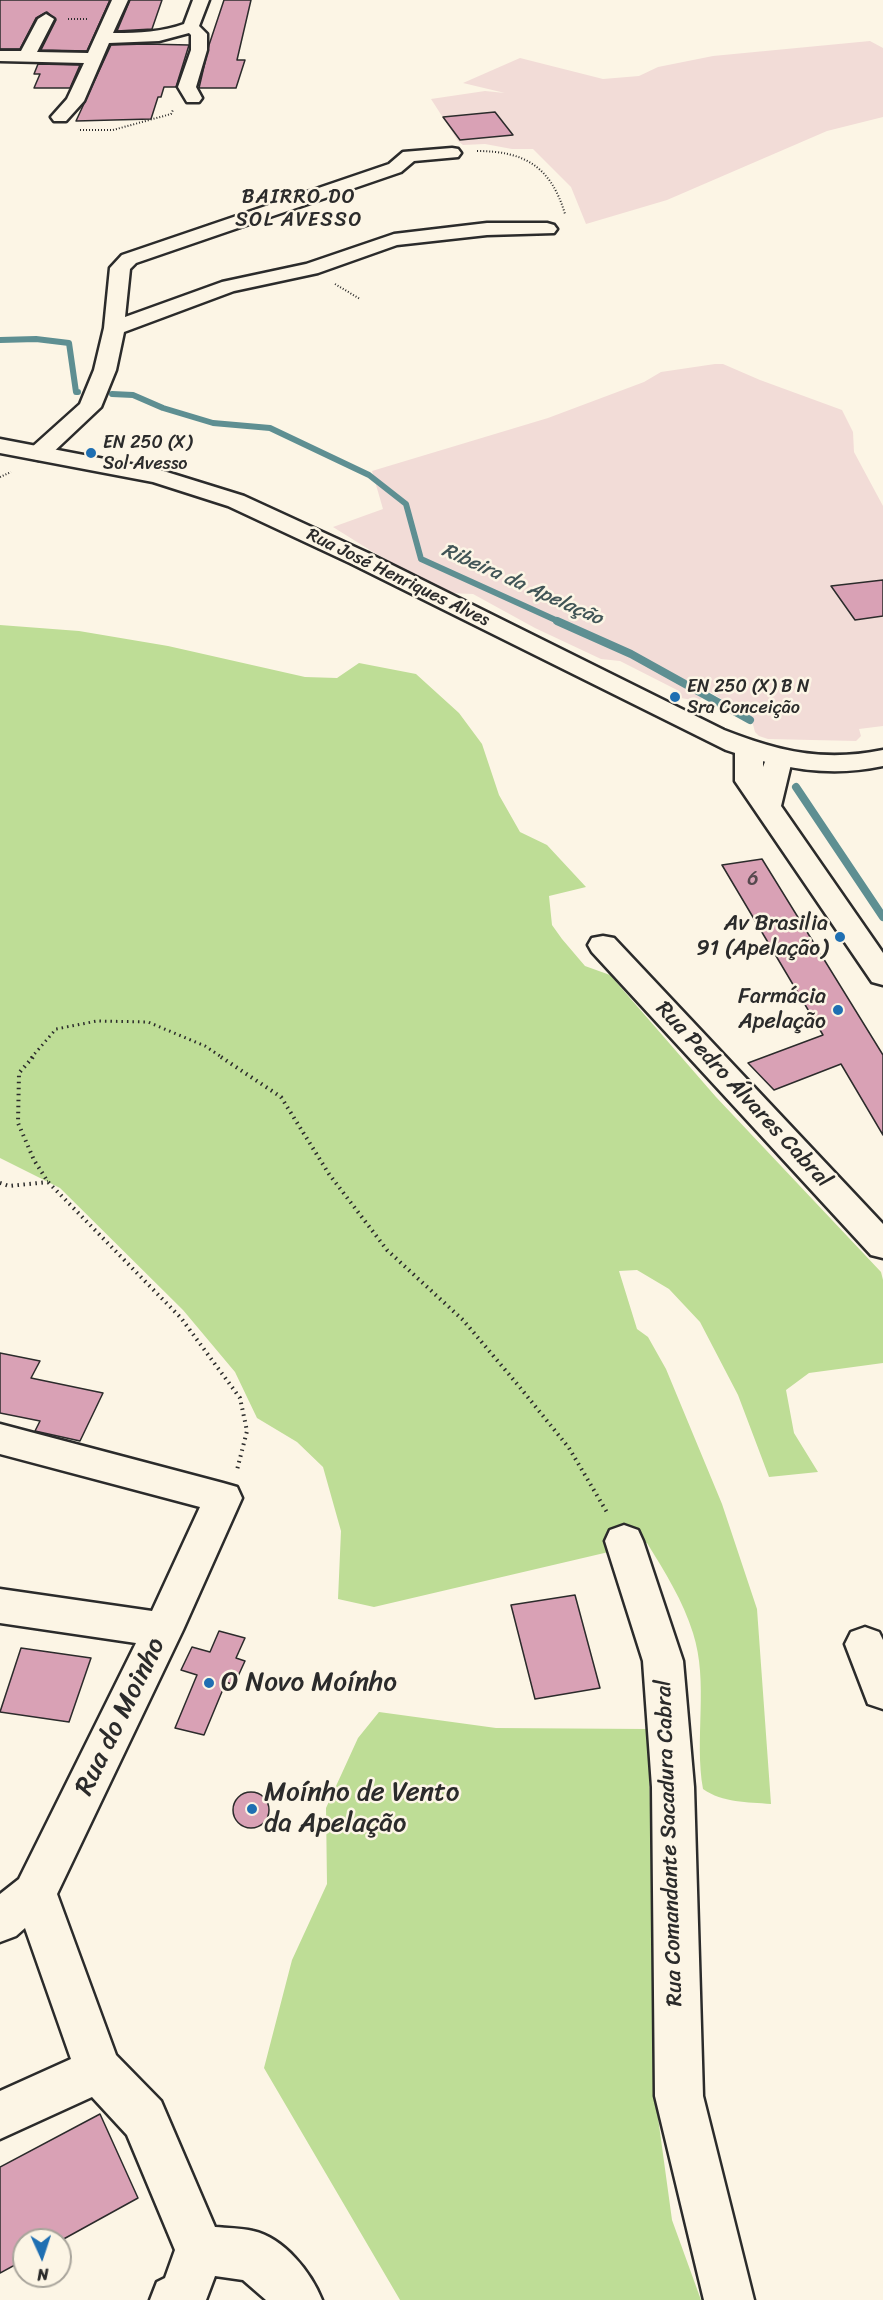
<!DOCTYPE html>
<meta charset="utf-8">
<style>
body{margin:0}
#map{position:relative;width:883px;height:2300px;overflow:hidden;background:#fcf5e5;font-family:Sriracha,sans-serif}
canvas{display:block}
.north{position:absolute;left:12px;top:2228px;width:60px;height:60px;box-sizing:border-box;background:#fcf5e5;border:2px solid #a8a49b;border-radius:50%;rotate:177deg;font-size:16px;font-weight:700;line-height:24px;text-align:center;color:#2b2b2b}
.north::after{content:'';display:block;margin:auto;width:21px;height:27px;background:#1f6fb2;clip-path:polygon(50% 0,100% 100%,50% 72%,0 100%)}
</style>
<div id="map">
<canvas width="883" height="2300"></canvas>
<div class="north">N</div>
</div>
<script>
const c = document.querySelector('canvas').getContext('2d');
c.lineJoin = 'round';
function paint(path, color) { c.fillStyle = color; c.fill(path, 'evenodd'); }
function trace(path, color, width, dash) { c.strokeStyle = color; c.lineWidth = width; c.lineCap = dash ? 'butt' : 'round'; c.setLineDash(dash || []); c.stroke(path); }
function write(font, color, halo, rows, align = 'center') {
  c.font = font + ' Sriracha,sans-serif'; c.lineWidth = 5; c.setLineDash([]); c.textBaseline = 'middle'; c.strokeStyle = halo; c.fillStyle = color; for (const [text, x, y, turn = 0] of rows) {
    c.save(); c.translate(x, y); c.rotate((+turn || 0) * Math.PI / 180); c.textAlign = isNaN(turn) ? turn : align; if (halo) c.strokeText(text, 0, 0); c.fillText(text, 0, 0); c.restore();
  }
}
const built = new Path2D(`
 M870,41l13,7v69l-56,14 -160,69 -81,24 -15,-37 -38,-38h-21l-27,-5 -22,1 -5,-4 -27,-42 54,-8 20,2 -42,-10 57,-25 83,21 36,-3 19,-9 55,-11z
 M715,364h8l37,16 82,30 11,22 1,20 29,54v220l-24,3 2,7 -5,5 -88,-2 -9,-3 -4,-4 -4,-15 -41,-25 -12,9 -17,-3 -2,-7 -59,-30 -19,-2 -66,-31 -62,-34 -25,-1 -75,-41 -40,-25 50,-18 -11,-38 176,-53 96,-36 17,-10z`);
const green = new Path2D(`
 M0,625l79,6 89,15 137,31 32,1 22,-15 57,11 43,39 23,31 17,51 21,37 27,13 39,42 -37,9 3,29 10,14 23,27 25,9 106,122 165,175 2,8v83l-74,10 -23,17 8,43 24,39 -49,5 -31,-82 -38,-73 -31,-33 -32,-19 -18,1 18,58 11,8 18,32 56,135 35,105 14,195c-24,-2 -48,-1 -68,-15 -9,-51 6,-106 -10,-156 -10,-32 -28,-61 -46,-90l-273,64 -36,-8 3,-68 -18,-64 -26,-25 -40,-24 -22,-46 -52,-62 -123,-122 -60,-30z
 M379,1712l117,16 150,1 3,25 7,349 16,117 29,80h-301l-136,-232 28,-108 35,-76 -1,-76 32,-70z`);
const streamFar1 = new Path2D(`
 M0,340l36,-1 33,4 7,49h2
 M112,394l21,1 30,13 50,15 57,5 99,47 37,29 15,55 139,63`);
const stream = new Path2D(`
 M557,621l74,33 119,66
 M796,787l87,130`);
const building = new Path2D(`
 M0,0h110l-23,51 -46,-1 15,-30 -9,-8 -11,6 -16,31h-20z
 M130,0h32l-10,29 -35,2z
 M224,0h27l-14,60h8l-9,28h-37l10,-43z
 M146,44l43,1 -13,42h-12l-3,10h-3l-7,22 -75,2 35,-76z
 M38,64l42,1 -10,23h-36l6,-14h-6z
 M495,112l18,23 -53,5 -17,-23z
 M883,580v36l-28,4 -24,-34z
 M762,859l121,196v80l-42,-71 -67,26 -26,-27 75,-28 -101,-170z
 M0,1353l40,8 -9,17 72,15 -23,48 -45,-10 5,-10 -40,-8z
 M575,1595l25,93 -65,11 -24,-94z
 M219,1631l26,7 -9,20 9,3 -11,24 -8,-3 -22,53 -29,-7 22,-53 -16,-5 11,-23 18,5z
 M21,1648l70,10 -22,64 -69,-10z
 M233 1810a18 18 0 1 1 36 0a18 18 0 1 1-36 0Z
 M100,2114l38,84 -78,43 -36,-1v20l-24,13v-106z`);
const pathFar2 = new Path2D(`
 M68,19h19
 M80,130h33l58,-16 2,-4
 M477,151c48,0 74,16 88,63
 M335,284l25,15
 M0,477l11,-5`);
const pathFar1 = new Path2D(`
 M31,1058l25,-29 41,-8 51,1 57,24 18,12`);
const path = new Path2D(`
 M33,1057l-14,16 -1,50 16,37 14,22 133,136 59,80 7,33 -10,39
 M221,1057l60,40 48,77 58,76 76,70 55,65 51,63 39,66
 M0,1183l9,3 39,-4`);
const minor = new Path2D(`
 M112,0h16l-15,33h2c24,0 47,-1 69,-9l9,-24h16l-10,26 8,8v16l-11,37 6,11 -3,4h-12l-9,-15 13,-37v-15l-2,-2 -30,8 -50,2 -25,58 -18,20h-12l-3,-4 16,-18 17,-36 -84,-2v-10h21l17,-32 8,-5 8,5 -17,33 51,1z
 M452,148l6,1 3,4 -3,4 -44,4 -13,11 -265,91 -6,6 -5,48 97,-35 84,-18 88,-30 93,-11h60l7,2 3,4 -3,4 -67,2 -90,10 -79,28 -84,18 -110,41 -8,38 -15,37 -54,51 -8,2 -8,-2 -3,-5 3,-5 49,-44 14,-34 10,-42 6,-60 12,-13 267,-91 14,-12z
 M749,742l10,2 4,6v17l5,-13 10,-2 10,2 4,6 -11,46 102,147v32l-11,-3 -137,-201v-31l4,-6z
 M603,936l11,2 269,286v34l-12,-3 -279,-303 -4,-7 4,-7z
 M0,1424l223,59 14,4 5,11 -59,132 -126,264 59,161 45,46 54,126c12,1 26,1 38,4 31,7 58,41 69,69h-56l-23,-20 -28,-4 -9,24h-56l7,-18 8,-4 10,-28 -48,-115 -35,-38 -92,42v-48l71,-32 -46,-131 -9,8 -16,6v-48l19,-15 117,-236 -136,-20v-34l152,22 48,-104 -200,-53z
 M624,1525l14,5 5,11 40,120 11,126 9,309 51,204h-50l-49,-204 -3,-309 -9,-126 -38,-120 5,-11z
 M865,1627l14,5 4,8v69l-15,-5 -23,-60 6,-12z`);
const major = new Path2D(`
 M0,439l157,30 87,27 124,57 356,177c56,22 100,32 159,20v16c-55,12 -104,2 -157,-16l-376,-187 -122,-57 -75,-24 -153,-29z`);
const markers = [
 [91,453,6,"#1f6fb2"],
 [675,697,6,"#1f6fb2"],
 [840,937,6,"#1f6fb2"],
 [838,1010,6,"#1f6fb2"],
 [209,1683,6,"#1f6fb2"],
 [252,1809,6,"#1f6fb2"]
];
const farPoinames = [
 ["EN 250 (X)",103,443],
 ["Sol Avesso",103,464],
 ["EN 250 (X) B N",687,687],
 ["Sra Conceição",687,708]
];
const farStreetnames = [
 ["Rua José Henriques Alves",398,578,26]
];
const farNeighbourhoodnames = [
 ["BAIRRO DO",299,198],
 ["SOL AVESSO",299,221]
];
const farWaternames = [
 ["Ribeira da Apelação",522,585,24]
];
const numberNames = [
 ["6",753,880]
];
const poiNames = [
 ["Av Brasilia",828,924],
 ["91 (Apelação)",828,949],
 ["Farmácia",826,997],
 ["Apelação",826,1022]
];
const streetNames = [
 ["Rua Pedro Álvares Cabral",743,1095,47],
 ["Rua Comandante Sacadura Cabral",670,1843,-92]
];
const nearPoinames = [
 ["O Novo Moínho",221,1683],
 ["Moínho de Vento",264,1793],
 ["da Apelação",264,1824]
];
const nearStreetnames = [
 ["Rua do Moinho",121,1717,-64]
];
paint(built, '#f2dcd7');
paint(green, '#bedd96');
trace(streamFar1, '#5e8f92', 6);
trace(stream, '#5e8f92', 8);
paint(building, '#d9a1b5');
trace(building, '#2b2b2b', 1.5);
trace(minor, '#2b2b2b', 5);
trace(major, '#2b2b2b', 5);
trace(pathFar2, '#2b2b2b', 2, [1, 2]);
trace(pathFar1, '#2b2b2b', 3, [1.5, 4]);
trace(path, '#2b2b2b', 4, [1.5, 4.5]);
paint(minor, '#fcf5e5');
paint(major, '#fcf5e5');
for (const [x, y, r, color] of markers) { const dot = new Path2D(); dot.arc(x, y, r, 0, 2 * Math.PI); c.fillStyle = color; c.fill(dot); trace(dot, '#fcf5e5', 2); }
write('18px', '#2b2b2b', '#fcf5e5', farPoinames, 'left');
write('18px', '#2b2b2b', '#fcf5e5', farStreetnames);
c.letterSpacing = '1.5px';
write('20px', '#2b2b2b', '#fcf5e5', farNeighbourhoodnames);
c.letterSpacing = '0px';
write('italic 20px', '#405456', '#fcf5e5', farWaternames);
write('20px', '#56484e', null, numberNames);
write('22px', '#2b2b2b', '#fcf5e5', poiNames, 'right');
write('22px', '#2b2b2b', '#fcf5e5', streetNames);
write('27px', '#2b2b2b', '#fcf5e5', nearPoinames, 'left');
write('27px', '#2b2b2b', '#fcf5e5', nearStreetnames);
</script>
